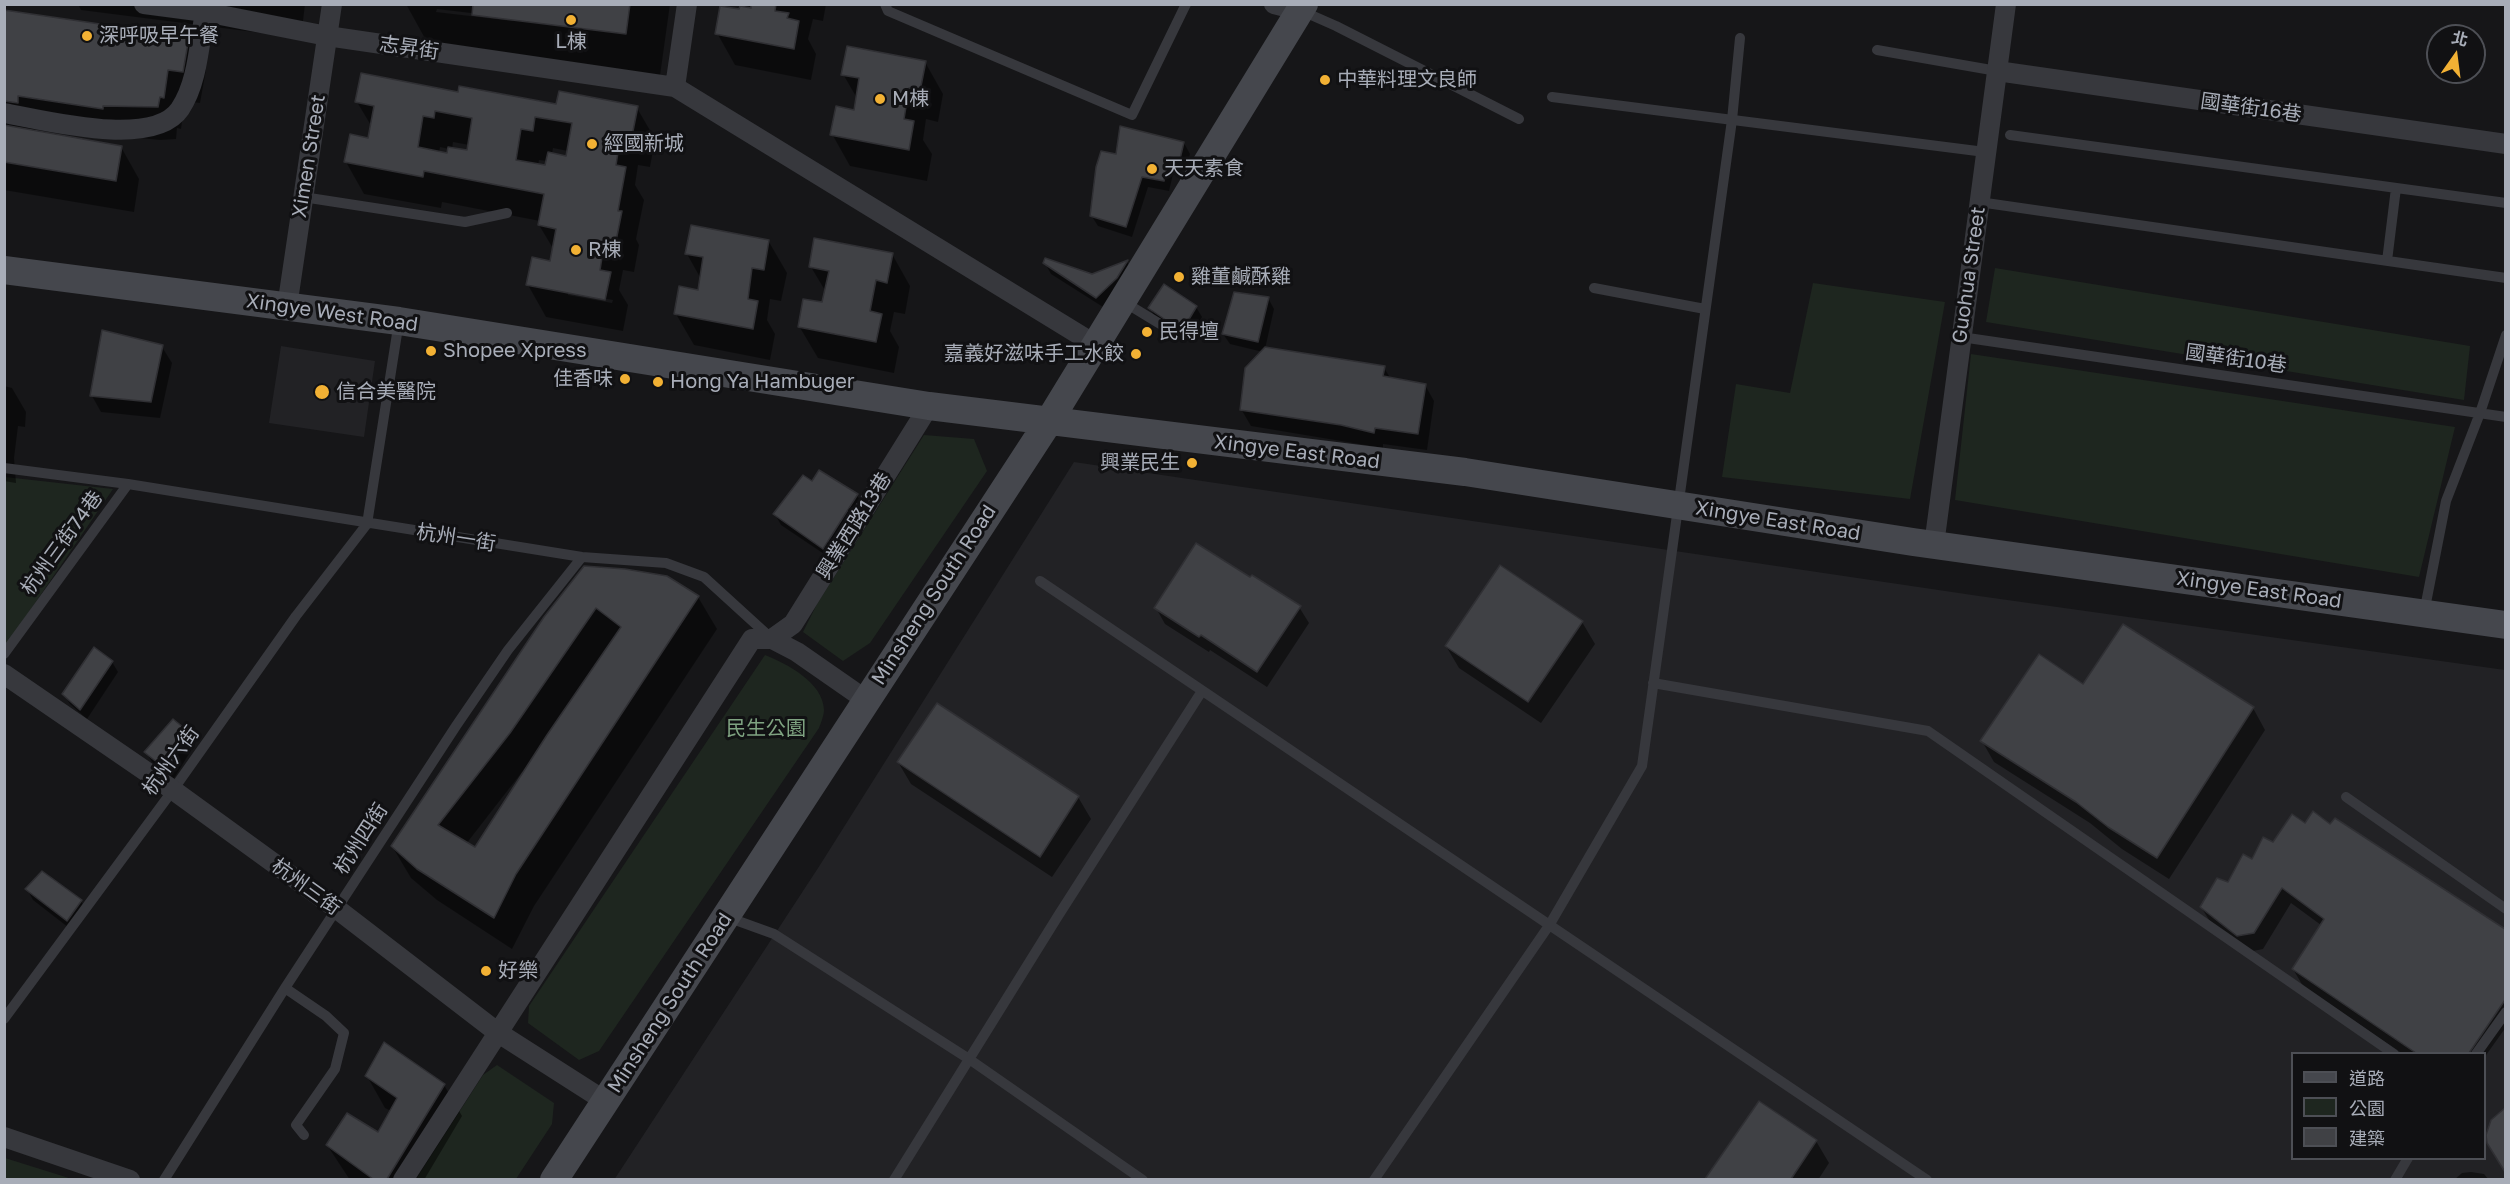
<!DOCTYPE html>
<meta charset="utf-8">
<style>
body{margin:0}
#map{position:relative;width:2510px;height:1184px;overflow:hidden;background:#161618;font-family:"Golos Text","Noto Sans TC",sans-serif}
canvas{display:block}
.frame{position:absolute;inset:0;border:6px solid #a8adb8;pointer-events:none}
.legend{position:absolute;left:2291px;top:1052px;width:195px;height:108px;box-sizing:border-box;background:#111113;border:2px solid #4d4f55;margin:0;padding:8px 10px;list-style:none;font-size:18px;color:#a8adb8}
.legend li{display:flex;align-items:center;gap:12px;height:30px}
.legend b{width:30px;border:2px solid #4d4f55}
.north{position:absolute;left:2426px;top:24px;width:60px;height:60px;box-sizing:border-box;background:#111113;border:2px solid #4d4f55;border-radius:50%;rotate:14deg;font-size:16px;font-weight:700;line-height:24px;text-align:center;color:#a8adb8}
.north::after{content:'';display:block;margin:auto;width:21px;height:27px;background:#f2b134;clip-path:polygon(50% 0,100% 100%,50% 72%,0 100%)}
</style>
<div id="map">
<canvas width="2510" height="1184"></canvas>
<div class="frame"></div>
<ul class="legend">
<li><b style="height:8px;background:#45474d"></b>道路</li>
<li><b style="height:16px;background:#1e261f"></b>公園</li>
<li><b style="height:16px;background:#404145"></b>建築</li>
</ul>
<div class="north">北</div>
</div>
<script>
const c = document.querySelector('canvas').getContext('2d');
c.lineJoin = 'round';
function paint(path, color) { c.fillStyle = color; c.fill(path, 'evenodd'); }
function trace(path, color, width, dash) { c.strokeStyle = color; c.lineWidth = width; c.lineCap = dash ? 'butt' : 'round'; c.setLineDash(dash || []); c.stroke(path); }
function write(font, color, halo, rows, align = 'center') {
  c.font = font + ' "Golos Text","Noto Sans TC",sans-serif'; c.lineWidth = 6; c.setLineDash([]); c.textBaseline = 'middle'; c.strokeStyle = halo; c.fillStyle = color; for (const [text, x, y, turn = 0] of rows) {
    c.save(); c.translate(x, y); c.rotate((+turn || 0) * Math.PI / 180); c.textAlign = isNaN(turn) ? turn : align; if (halo) c.strokeText(text, 0, 0); c.fillText(text, 0, 0); c.restore();
  }
}
const built = new Path2D(`
 M281,346l94,15 -11,76 -95,-14z
 M1074,462l905,134 526,74v509l-1891,1 206,-315zM2292,1054h192v104h-192z`);
const green = new Path2D(`
 M1995,268l475,78 -6,54 -478,-78z
 M1813,283l132,19 -35,197 -188,-22 14,-93 54,9z
 M1971,354l484,73 -36,150 -464,-77z
 M924,435l50,4 13,32 -117,172 -27,18 -40,-29 14,-28z
 M5,477l108,12 -108,158z
 M765,655c22,9 58,27 59,55 0,5 -3,13 -5,18l-220,323 -20,9 -51,-37 1,-17z
 M497,1065l57,38 -2,21 -36,55h-100l67,-104z
 M5,1158l67,21h-67z`);
const shadow = new Path2D(`
 M78,4h227l-4,34 -220,-28z
 M406,4h264l-12,86 -220,-28zM437,9l76,9v3l-77,-9z
 M741,4h85l-3,17 -10,-2 -5,20 8,15 -5,26 -76,-15 -18,-32 23,-22z
 M4,28l184,10 18,32 -6,33 -15,-2 -4,28 -4,-1 -1,11 -16,1 -39,-4 -1,4 -84,-13 -1,5 86,15 18,32 -5,33 -130,-22z
 M925,62l18,32 -5,28 -12,-3 -3,21 9,14 -5,27 -77,-15 -18,-32 24,-22 2,-12 -15,-26z
 M459,93l98,13 80,2 18,31 -5,28 -12,-2 -3,20 9,15 -8,39 3,6 -5,27 -11,-2 -4,20 9,15 -5,26 -77,-14 -18,-32 24,-22 2,-13 -15,-25 1,-4 -98,-19 -1,6 -77,-14 -18,-32 23,-22 3,-13 -15,-25zM453,142l16,3 -1,7 -16,-3zM440,147l9,2 -1,5 -9,-1zM553,148l15,3 -1,6 -15,-3zM539,160l8,1 -1,6 -8,-2zM568,292l45,8 -1,3 -44,-8z
 M1184,143l6,11 -4,15 -11,-3 -6,25 -21,-4 -16,50 -34,-11 -7,-11 26,-59z
 M769,242l18,31 -6,28 -11,-2 -3,21 8,14 -5,26 -76,-15 -18,-31 23,-23 2,-12 -14,-25z
 M892,254l18,32 -5,28 -11,-2 -4,19 9,16 -5,26 -76,-15 -19,-32 24,-22 3,-12 -15,-25z
 M1127,262l6,10 -30,35 -52,-33 -6,-11 47,12z
 M1268,298l6,11 -9,40 119,19 7,11 34,6 9,16 -7,49 -44,-6v4l-132,-22 -10,-17 22,-57 -33,-8 -7,-10z
 M1196,307l6,10 -14,23 -32,-21 -6,-11z
 M162,347l10,16 -12,55 -59,-6 -9,-16z
 M4,386l8,2 14,24 -1,15 -7,-1 -4,32 2,25 -12,-2z
 M813,484l44,11 6,11 -33,52 -49,-33 -6,-11z
 M585,568l113,29 19,32 -183,277 -22,43 -75,-49 -26,-22 -19,-32zM522,772l2,1 -49,76 -9,-5z
 M1299,607l10,16 -42,64 -57,-37 -1,2 -44,-28 -9,-16z
 M1582,622l13,22 -54,79 -82,-55 -13,-22z
 M112,662l6,10 -31,47 -17,-15 -6,-10z
 M2084,686l169,22 12,22 -96,149 -47,-30 -32,-26 -96,-61 -12,-21z
 M937,705l141,92 13,22 -39,58 -141,-93 -13,-22z
 M189,734l6,10 -22,36 -21,-18 -6,-10z
 M2335,820l171,111v96l-22,31v-4h-81l-100,-68 -10,-17 28,-44 -30,-22 -28,46 -15,3 -37,-29 -10,-16 28,-23 23,-23 21,-17 33,-19 24,1z
 M42,873l39,28 6,11 -14,19 -40,-31 -6,-11z
 M367,1076l77,9 18,31 -38,64h-74l-23,-35 51,-11 13,-23 -6,-3z
 M1759,1103l57,38 13,22 -11,17h-111z
 M2504,1114h2v53h-3z
 M2471,1172l13,2 5,6h-35l8,-7z`);
const building = new Path2D(`
 M473,4h157l-4,30 -154,-19z
 M751,4h25l-1,7 14,2 -2,5 12,3 -5,28 -79,-15 5,-28 19,3 1,-3 11,2z
 M4,10l185,27 -6,35 -15,-2 -4,28 -4,-1 -2,10 -55,-1v3l-85,-13v7l-14,-2z
 M847,46l79,15 -6,30 -11,-3 -5,31 10,2 -5,29 -79,-15 6,-29 18,4 5,-32 -18,-3z
 M361,73l97,19 1,-6 97,18 3,-13 79,15 -6,30 -11,-2 -5,31 10,2 -8,44h4l-6,30 -11,-2 -5,31 11,2 -6,28 -79,-15 6,-28 18,4 6,-32 -18,-4 6,-31 -120,-23 -1,6 -79,-15 6,-28 18,4 6,-32 -19,-4zM435,111l37,7 -5,32 -19,-3 -1,6 -29,-6 5,-31 11,2zM535,117l37,6 -6,33 -18,-4 -3,13 -29,-5 5,-31 12,2z
 M4,125l118,21 -6,35 -112,-19z
 M1120,126l64,16 -4,17 -11,-2 -5,24 -22,-4 -16,50 -36,-11 6,-49 5,-16 15,3z
 M691,225l78,15 -5,30 -12,-2 -4,31 10,2 -5,28 -79,-15 5,-28 19,4 5,-33 -18,-3z
 M814,238l79,15 -6,30 -11,-3 -6,31 12,3 -6,28 -78,-15 5,-28 19,3 7,-31 -20,-4z
 M1045,258l47,16 36,-14 -11,18 -21,20 -53,-35z
 M1164,284l33,22 -15,25 -34,-23z
 M1234,292l35,5 -11,45 -36,-8z
 M102,330l61,15 -12,57 -61,-6z
 M1265,347l120,19 -2,10 43,8 -8,50 -43,-6 -1,5 -33,-8 -101,-15 5,-42z
 M819,470l39,24 -35,55 -50,-35 30,-39 9,6z
 M1196,543l54,34 2,-2 49,31 -44,66 -56,-37 -2,2 -45,-29z
 M1500,565l83,56 -55,81 -83,-56z
 M584,566l41,3 42,7 32,20 -183,278 -22,44 -77,-49 -26,-23 153,-229zM596,608l25,19 -74,108 -72,112 -37,-22 72,-92z
 M2123,624l131,83 -97,151 -49,-31 -32,-25 -96,-61 59,-87 44,30z
 M94,647l19,14 -33,49 -18,-16z
 M937,703l142,93 -39,61 -143,-95z
 M173,719l17,14 -23,37 -23,-18z
 M2313,811l17,13 5,-6 170,111v71l-36,53h-53l-124,-84 32,-50 -42,-31 -28,45 -17,3 -37,-29 17,-29 11,4 15,-28 9,5 11,-22 10,5 19,-28 13,9z
 M42,871l40,29 -15,21 -42,-32z
 M384,1042l61,42 -58,95h-14l-47,-34 21,-32 31,19 19,-34 -32,-22z
 M1759,1101l58,39 -26,39h-86z
 M2505,1108v64l-18,-29 -1,-8 5,-15z`);
const lane = new Path2D(`
 M885,4l3,7 244,104 54,-111
 M1302,11l34,15 183,93
 M1877,50l120,21
 M1552,97l433,55
 M2010,135l496,68
 M303,197l162,25 42,-9
 M1979,202l527,76
 M2387,261l9,-73
 M1594,288l111,21
 M1124,302l46,28
 M1961,337l545,80
 M4,468l124,16 454,73 84,6 38,14 68,62
 M1040,581l887,599
 M2424,613l22,-112 34,-88 26,-78
 M4,654l124,-170
 M1653,683l275,48 466,323
 M2346,797l160,112
 M727,917l47,17 195,125 174,121
 M285,988l41,28 18,17 -9,36 -39,56 8,10
 M4,1019l169,-229 123,-174 71,-92 32,-203
 M2476,1054l30,-42
 M164,1180l121,-192 171,-262 52,-76 74,-93
 M894,1180l164,-264 144,-225
 M1374,1180l176,-256 92,-158 90,-646 8,-82
 M2395,1180l13,-22`);
const street = new Path2D(`
 M144,4l61,8 122,24 348,51 421,258
 M1274,4l27,7
 M1997,71l509,73
 M675,87l12,-83
 M4,113c40,7 149,36 176,-4 18,-27 19,-65 25,-97
 M287,307l45,-303
 M1934,545l72,-541
 M772,639l21,-15 136,-218
 M4,674l169,116 164,119 160,123 108,69
 M4,1137l126,43
 M403,1180l349,-541h20l25,13 69,48`);
const secondary = new Path2D(`
 M4,270l395,51 530,85 536,66 448,70 593,83
 M554,1180l495,-759 255,-417`);
const markers = [
 [571,20,6,"#f2b134"],
 [87,36,6,"#f2b134"],
 [1325,80,6,"#f2b134"],
 [880,99,6,"#f2b134"],
 [592,144,6,"#f2b134"],
 [1152,169,6,"#f2b134"],
 [576,250,6,"#f2b134"],
 [1179,277,6,"#f2b134"],
 [1147,332,6,"#f2b134"],
 [431,351,6,"#f2b134"],
 [1136,354,6,"#f2b134"],
 [625,379,6,"#f2b134"],
 [658,382,6,"#f2b134"],
 [322,392,8,"#f2b134"],
 [1192,463,6,"#f2b134"],
 [486,971,6,"#f2b134"]
];
const poiNames = [
 ["深呼吸早午餐",99,36],
 ["L棟",571,42,"center"],
 ["中華料理文良師",1337,80],
 ["M棟",892,99],
 ["經國新城",604,144],
 ["天天素食",1164,169],
 ["R棟",588,250],
 ["雞董鹹酥雞",1191,277],
 ["民得壇",1159,332],
 ["Shopee Xpress",443,351],
 ["嘉義好滋味手工水餃",1124,354,"right"],
 ["佳香味",613,379,"right"],
 ["Hong Ya Hambuger",670,382],
 ["信合美醫院",336,392],
 ["興業民生",1180,463,"right"],
 ["好樂",498,971]
];
const streetNames = [
 ["志昇街",409,48,8],
 ["國華街16巷",2251,108,8],
 ["Ximen Street",309,156,-81],
 ["Guohua Street",1969,275,-82],
 ["Xingye West Road",332,313,8],
 ["國華街10巷",2236,359,8],
 ["Xingye East Road",1297,452,7],
 ["Xingye East Road",1778,521,9],
 ["興業西路13巷",854,526,-58],
 ["杭州一街",456,538,9],
 ["杭州三街74巷",62,543,-54],
 ["Xingye East Road",2259,590,8],
 ["Minsheng South Road",934,595,-57],
 ["杭州六街",171,761,-54],
 ["杭州四街",361,839,-57],
 ["杭州三街",306,887,36],
 ["Minsheng South Road",670,1003,-57]
];
const parkNames = [
 ["民生公園",766,729]
];
paint(built, '#222225');
paint(green, '#1e261f');
paint(shadow, '#0007');
paint(building, '#404145');
trace(building, '#303034', 1.5);
trace(lane, '#37383d', 10);
trace(street, '#37383d', 20);
trace(secondary, '#45474d', 28);
for (const [x, y, r, color] of markers) { const dot = new Path2D(); dot.arc(x, y, r, 0, 2 * Math.PI); c.fillStyle = color; c.fill(dot); trace(dot, '#111113', 2); }
write('20px', '#a8adb8', '#111113', poiNames, 'left');
write('20px', '#a8adb8', '#111113', streetNames);
write('20px', '#7fa381', '#111113', parkNames);
</script>
